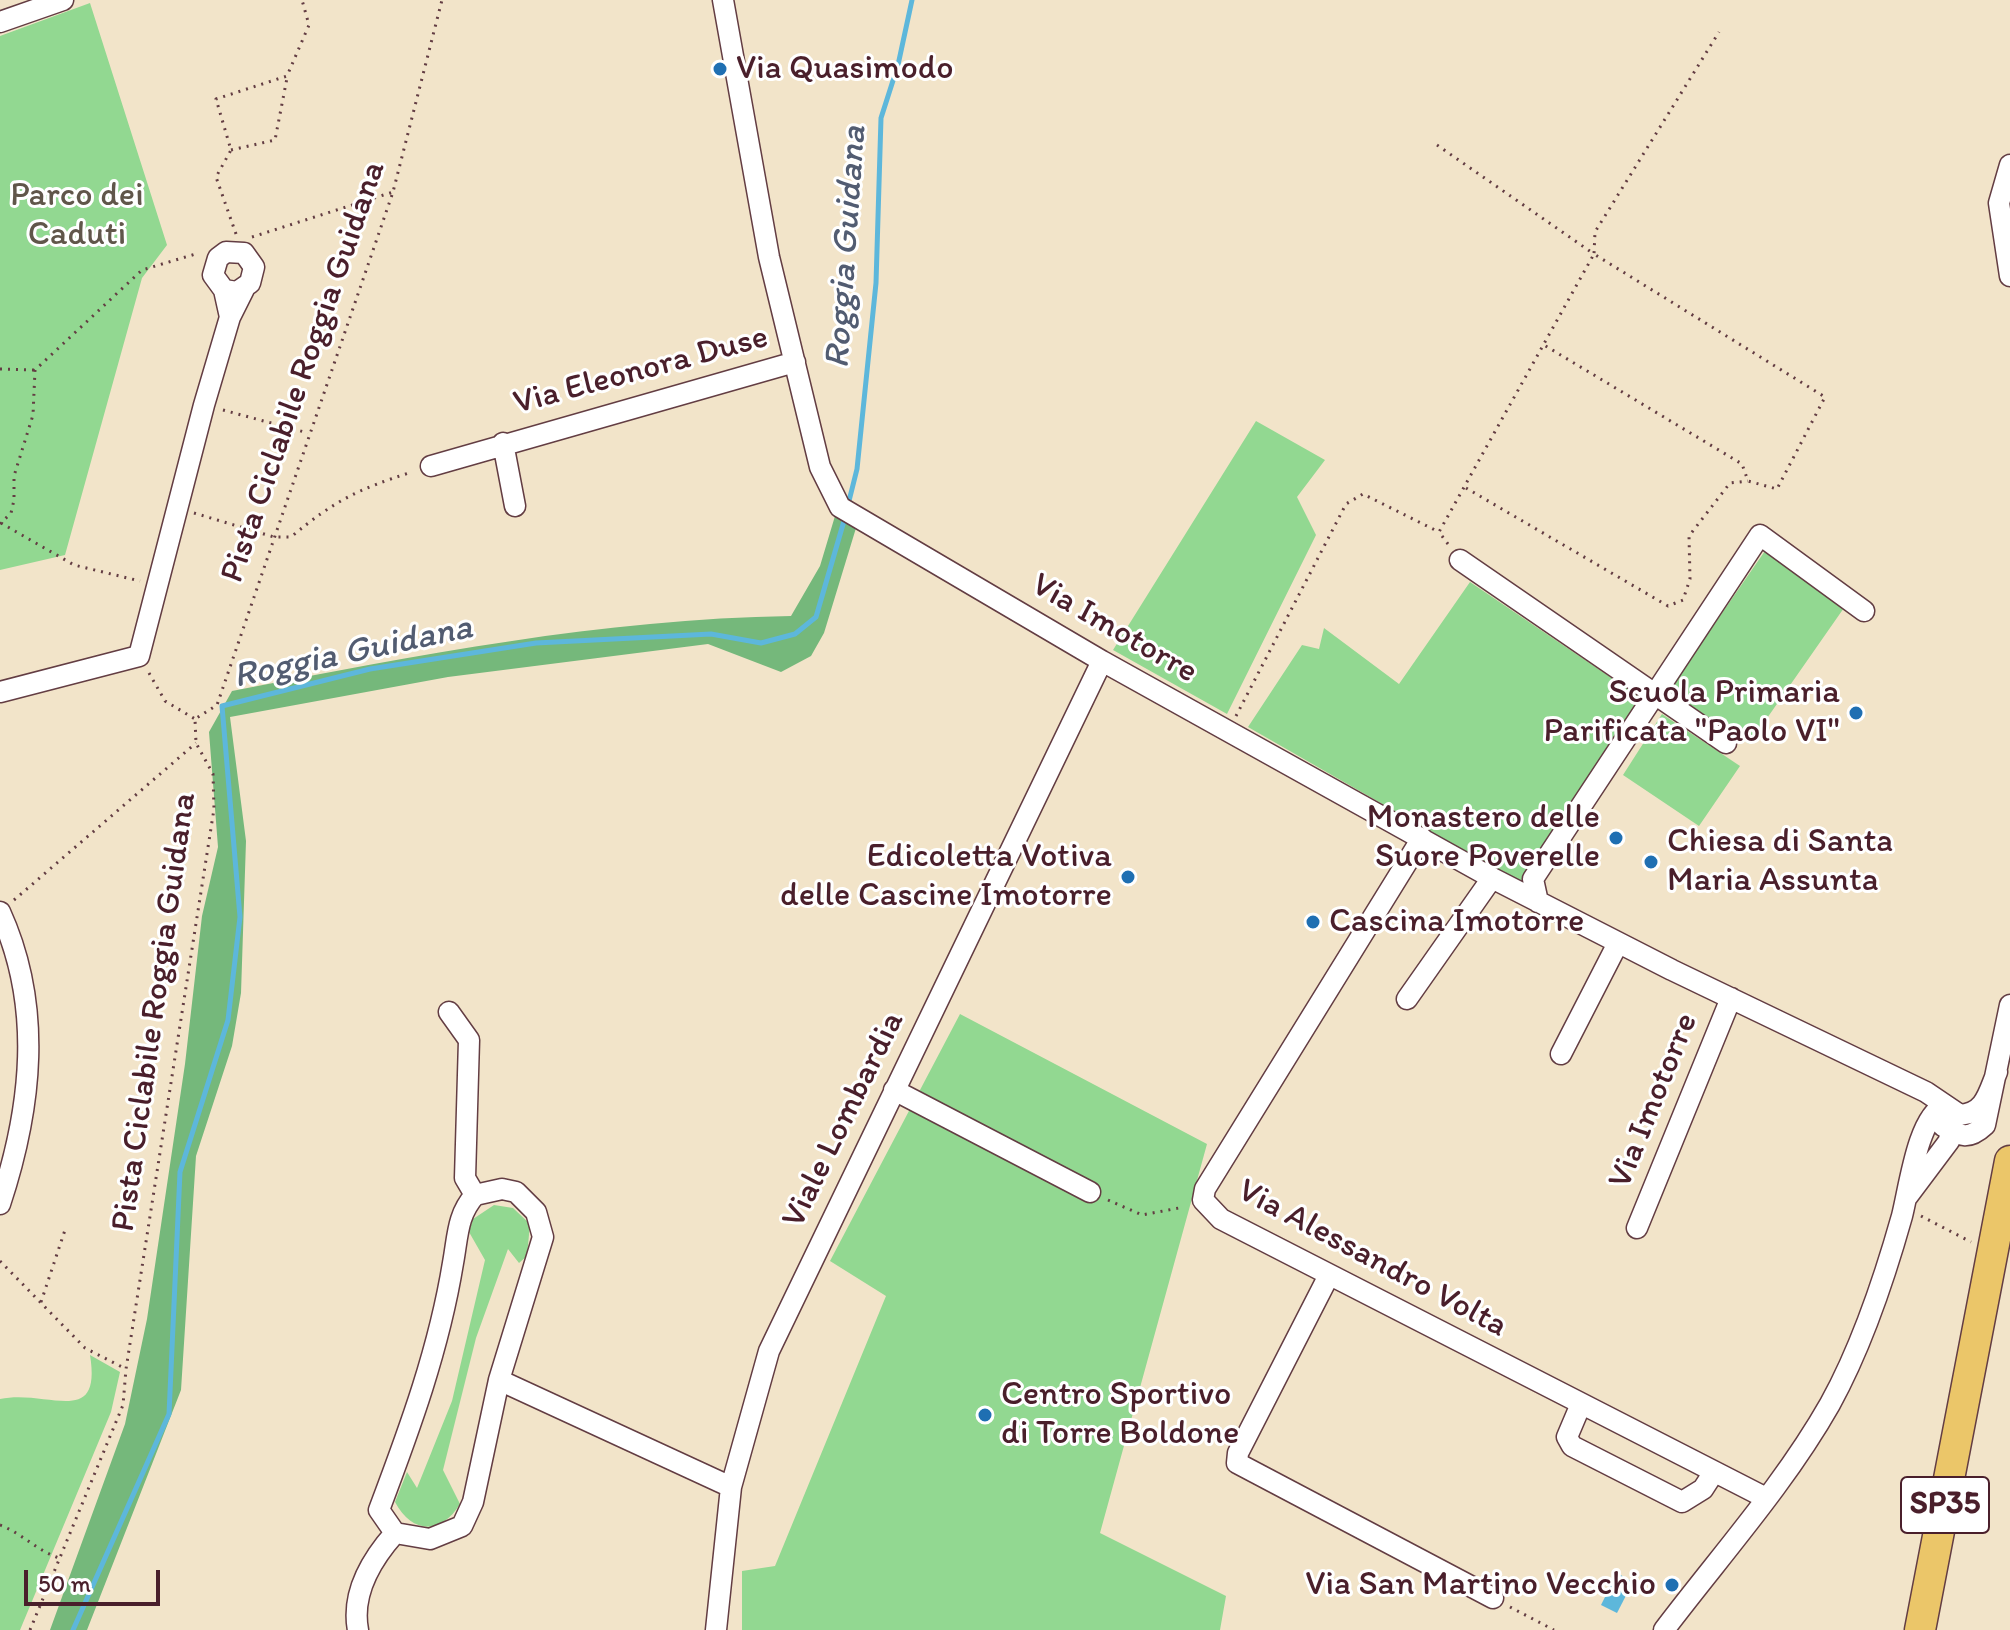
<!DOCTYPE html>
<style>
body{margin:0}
#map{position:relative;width:2010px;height:1630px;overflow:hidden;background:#f2e4c9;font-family:Itim,sans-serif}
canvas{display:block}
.scale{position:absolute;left:24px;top:1570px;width:136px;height:36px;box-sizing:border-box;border:4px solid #4a1f2b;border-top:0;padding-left:10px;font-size:24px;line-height:28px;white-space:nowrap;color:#4a1f2b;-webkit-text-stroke:6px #fff;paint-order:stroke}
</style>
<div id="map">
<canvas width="2010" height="1630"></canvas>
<div class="scale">50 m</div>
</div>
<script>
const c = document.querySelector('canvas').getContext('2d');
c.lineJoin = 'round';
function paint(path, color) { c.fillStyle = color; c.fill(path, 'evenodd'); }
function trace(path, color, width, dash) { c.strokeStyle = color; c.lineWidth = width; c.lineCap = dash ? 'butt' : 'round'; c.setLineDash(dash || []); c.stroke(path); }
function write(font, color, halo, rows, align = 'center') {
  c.font = font + ' Itim,sans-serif'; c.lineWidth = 6; c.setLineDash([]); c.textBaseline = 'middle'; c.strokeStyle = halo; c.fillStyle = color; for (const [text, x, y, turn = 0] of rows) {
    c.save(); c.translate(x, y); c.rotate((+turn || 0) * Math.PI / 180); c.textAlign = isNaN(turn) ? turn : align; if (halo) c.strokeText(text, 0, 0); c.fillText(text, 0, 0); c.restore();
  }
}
const green = new Path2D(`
 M90,3l77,242 -25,33 -77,277 -65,15v-534z
 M1256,421l69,39 -28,37 19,38 -89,179 -114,-64z
 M1767,548l79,57 -97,139 -81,-53z
 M1470,582l171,116 -121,185 -272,-156 54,-82 17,4 5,-21 75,56z
 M1662,714l78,52 -41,60 -76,-51z
 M960,1014l247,130 -107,389 126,63 -6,34h-478v-59l33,-5 111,-270 -56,-35z
 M494,1205l19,3 17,16 -3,32 -8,7 -11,-14 -32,89 -33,132 17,34c-19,31 -48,30 -65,-2l12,-30 10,16 35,-87 33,-141 -16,-28 4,-13z
 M90,1355l30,17 -9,40 -91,218h-20v-231c48,-10 102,30 90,-44z`);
const forest = new Path2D(`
 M835,516l21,12 -32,105 -13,23 -30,16 -73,-28 -260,33 -218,40 16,124 -5,152 -9,53 -36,110 -15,234 -94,240h-37l75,-206 22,-105 38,-255 17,-148 16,-69 -9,-115 23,-41c186,-36 370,-72 559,-75l29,-50z`);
const water = new Path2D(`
 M1617,1573l16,9 -16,31 -16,-8z`);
const stream = new Path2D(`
 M848,505l9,-36 19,-186 5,-165 17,-53 14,-65
 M73,1630l96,-216 11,-242 48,-152 12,-103 -18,-211 148,-37 166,-26 175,-9 50,9 34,-9 21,-17 30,-103`);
const path = new Path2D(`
 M1437,145l157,109 1,-22 124,-200
 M231,150l44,-10 12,-62
 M236,234l-20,-57 15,-27 -15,-51 71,-23 22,-51 -7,-25
 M252,237l141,-45
 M0,369l35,1
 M223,410l85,23
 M1466,488l202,118 15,-6 7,-21 -1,-43 41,-53 18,-2
 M194,513l80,24h17c43,-36 67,-48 121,-65
 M1,523l73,42 66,16
 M0,524l11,-11 3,-13v-24l19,-61 2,-45 107,-100 57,-17
 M1448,544l-9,-12 155,-278 231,143 -48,92 -29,-8 -6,-17 -198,-119
 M149,673l16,28 30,18
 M1236,716l110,-212 17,-10 76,38
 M14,900l182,-157
 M1108,1200l34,15 42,-8
 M1921,1216l50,26
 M0,1261l85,87 41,21
 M41,1302l24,-72
 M0,1525c23,9 36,25 59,33
 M1510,1607l44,23
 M30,1630l93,-225 3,-36 88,-560 -1,-35 -17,-31 -1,-24 22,-14 176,-513 49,-192`);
const minor = new Path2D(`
 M723,0l46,257 51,210 20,40 262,154 390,217 180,92 254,122 34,23c25,-2 28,-21 37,-43
 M0,22l63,-22
 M2010,165l-11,38 11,73
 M224,290l13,2 13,-9 4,-16 -10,-14 -18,-1 -8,6 -5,17 11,15 6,27
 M503,443l12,63
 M431,466l364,-104
 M1460,560l266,183
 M0,692l139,-36 65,-251 26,-88 14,-28
 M1422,838l-217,351 -2,11 18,19 545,279
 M1538,902l-5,-23 227,-344 104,76
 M0,912c43,94 32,195 0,292
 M1407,999l85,-121
 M449,1012l20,28 -4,138 10,17c-18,20 -17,41 -22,68 -14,86 -43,165 -74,247l16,23 35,6 32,-13 11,-24 26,-122 44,-143 -7,-25 -20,-20 -14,-3 -27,6
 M1561,1054l57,-111
 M894,1090l196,102
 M1943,1126c18,11 26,14 42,-1l25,-120
 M1637,1228l94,-230
 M1332,1277l-6,4 -88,172 -1,10 256,135
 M499,1380l232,107
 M1581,1404l-14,33 5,9 110,56 21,-13 11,-17
 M358,1630c-7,-37 13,-70 37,-97
 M716,1630l15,-143 38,-136 333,-690
 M1664,1630c56,-74 120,-145 166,-226 32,-58 54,-124 72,-188 7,-27 16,-100 42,-110l8,14 -3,21 -42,56`);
const highway = new Path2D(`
 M1920,1630l90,-469`);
const markers = [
 [720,69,8,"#1f6fb2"],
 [1856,713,8,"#1f6fb2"],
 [1616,838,8,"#1f6fb2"],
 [1651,862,8,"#1f6fb2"],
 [1128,877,8,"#1f6fb2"],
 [1313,922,8,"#1f6fb2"],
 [985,1415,8,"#1f6fb2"],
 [1672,1585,8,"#1f6fb2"]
];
const shields = [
 [1945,1505,88]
];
const shieldNames = [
 ["SP35",1945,1505]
];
const poiNames = [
 ["Via Quasimodo",736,69],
 ["Scuola Primaria",1840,693,"right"],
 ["Parificata \"Paolo VI\"",1840,732,"right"],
 ["Monastero delle",1600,818,"right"],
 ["Suore Poverelle",1600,857,"right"],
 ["Chiesa di Santa",1667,842],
 ["Maria Assunta",1667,881],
 ["Edicoletta Votiva",1112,857,"right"],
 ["delle Cascine Imotorre",1112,896,"right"],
 ["Cascina Imotorre",1329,922],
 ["Centro Sportivo",1001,1395],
 ["di Torre Boldone",1001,1434],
 ["Via San Martino Vecchio",1656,1585,"right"]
];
const parkNames = [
 ["Parco dei",77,196],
 ["Caduti",77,235]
];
const streetNames = [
 ["Via Eleonora Duse",641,371,-15],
 ["Pista Ciclabile Roggia Guidana",304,372,-71],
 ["Via Imotorre",1114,629,30],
 ["Pista Ciclabile Roggia Guidana",155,1012,-82],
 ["Via Imotorre",1654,1101,-68],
 ["Viale Lombardia",844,1120,-64],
 ["Via Alessandro Volta",1372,1259,28]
];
const waterNames = [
 ["Roggia Guidana",847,247,-86],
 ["Roggia Guidana",353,653,-12]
];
paint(green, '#92d891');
paint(forest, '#75b87b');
paint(water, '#5db7db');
trace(stream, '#5db7db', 5);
trace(minor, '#633d43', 23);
trace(highway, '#633d43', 33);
trace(path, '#633d43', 3, [2, 6]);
trace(minor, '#fff', 20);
trace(highway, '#ebc669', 30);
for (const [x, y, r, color] of markers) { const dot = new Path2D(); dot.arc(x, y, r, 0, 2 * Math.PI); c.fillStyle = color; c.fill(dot); trace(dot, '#fff', 3); }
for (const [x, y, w] of shields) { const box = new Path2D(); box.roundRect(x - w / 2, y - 28, w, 56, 6); c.fillStyle = '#fff'; c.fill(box); trace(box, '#4a1f2b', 2); }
write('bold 32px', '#4a1f2b', null, shieldNames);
write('34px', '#4a1f2b', '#fff', poiNames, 'left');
write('34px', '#60564a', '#fff', parkNames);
write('34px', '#4a1f2b', '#fff', streetNames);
write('italic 36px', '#525c71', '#fff', waterNames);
</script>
